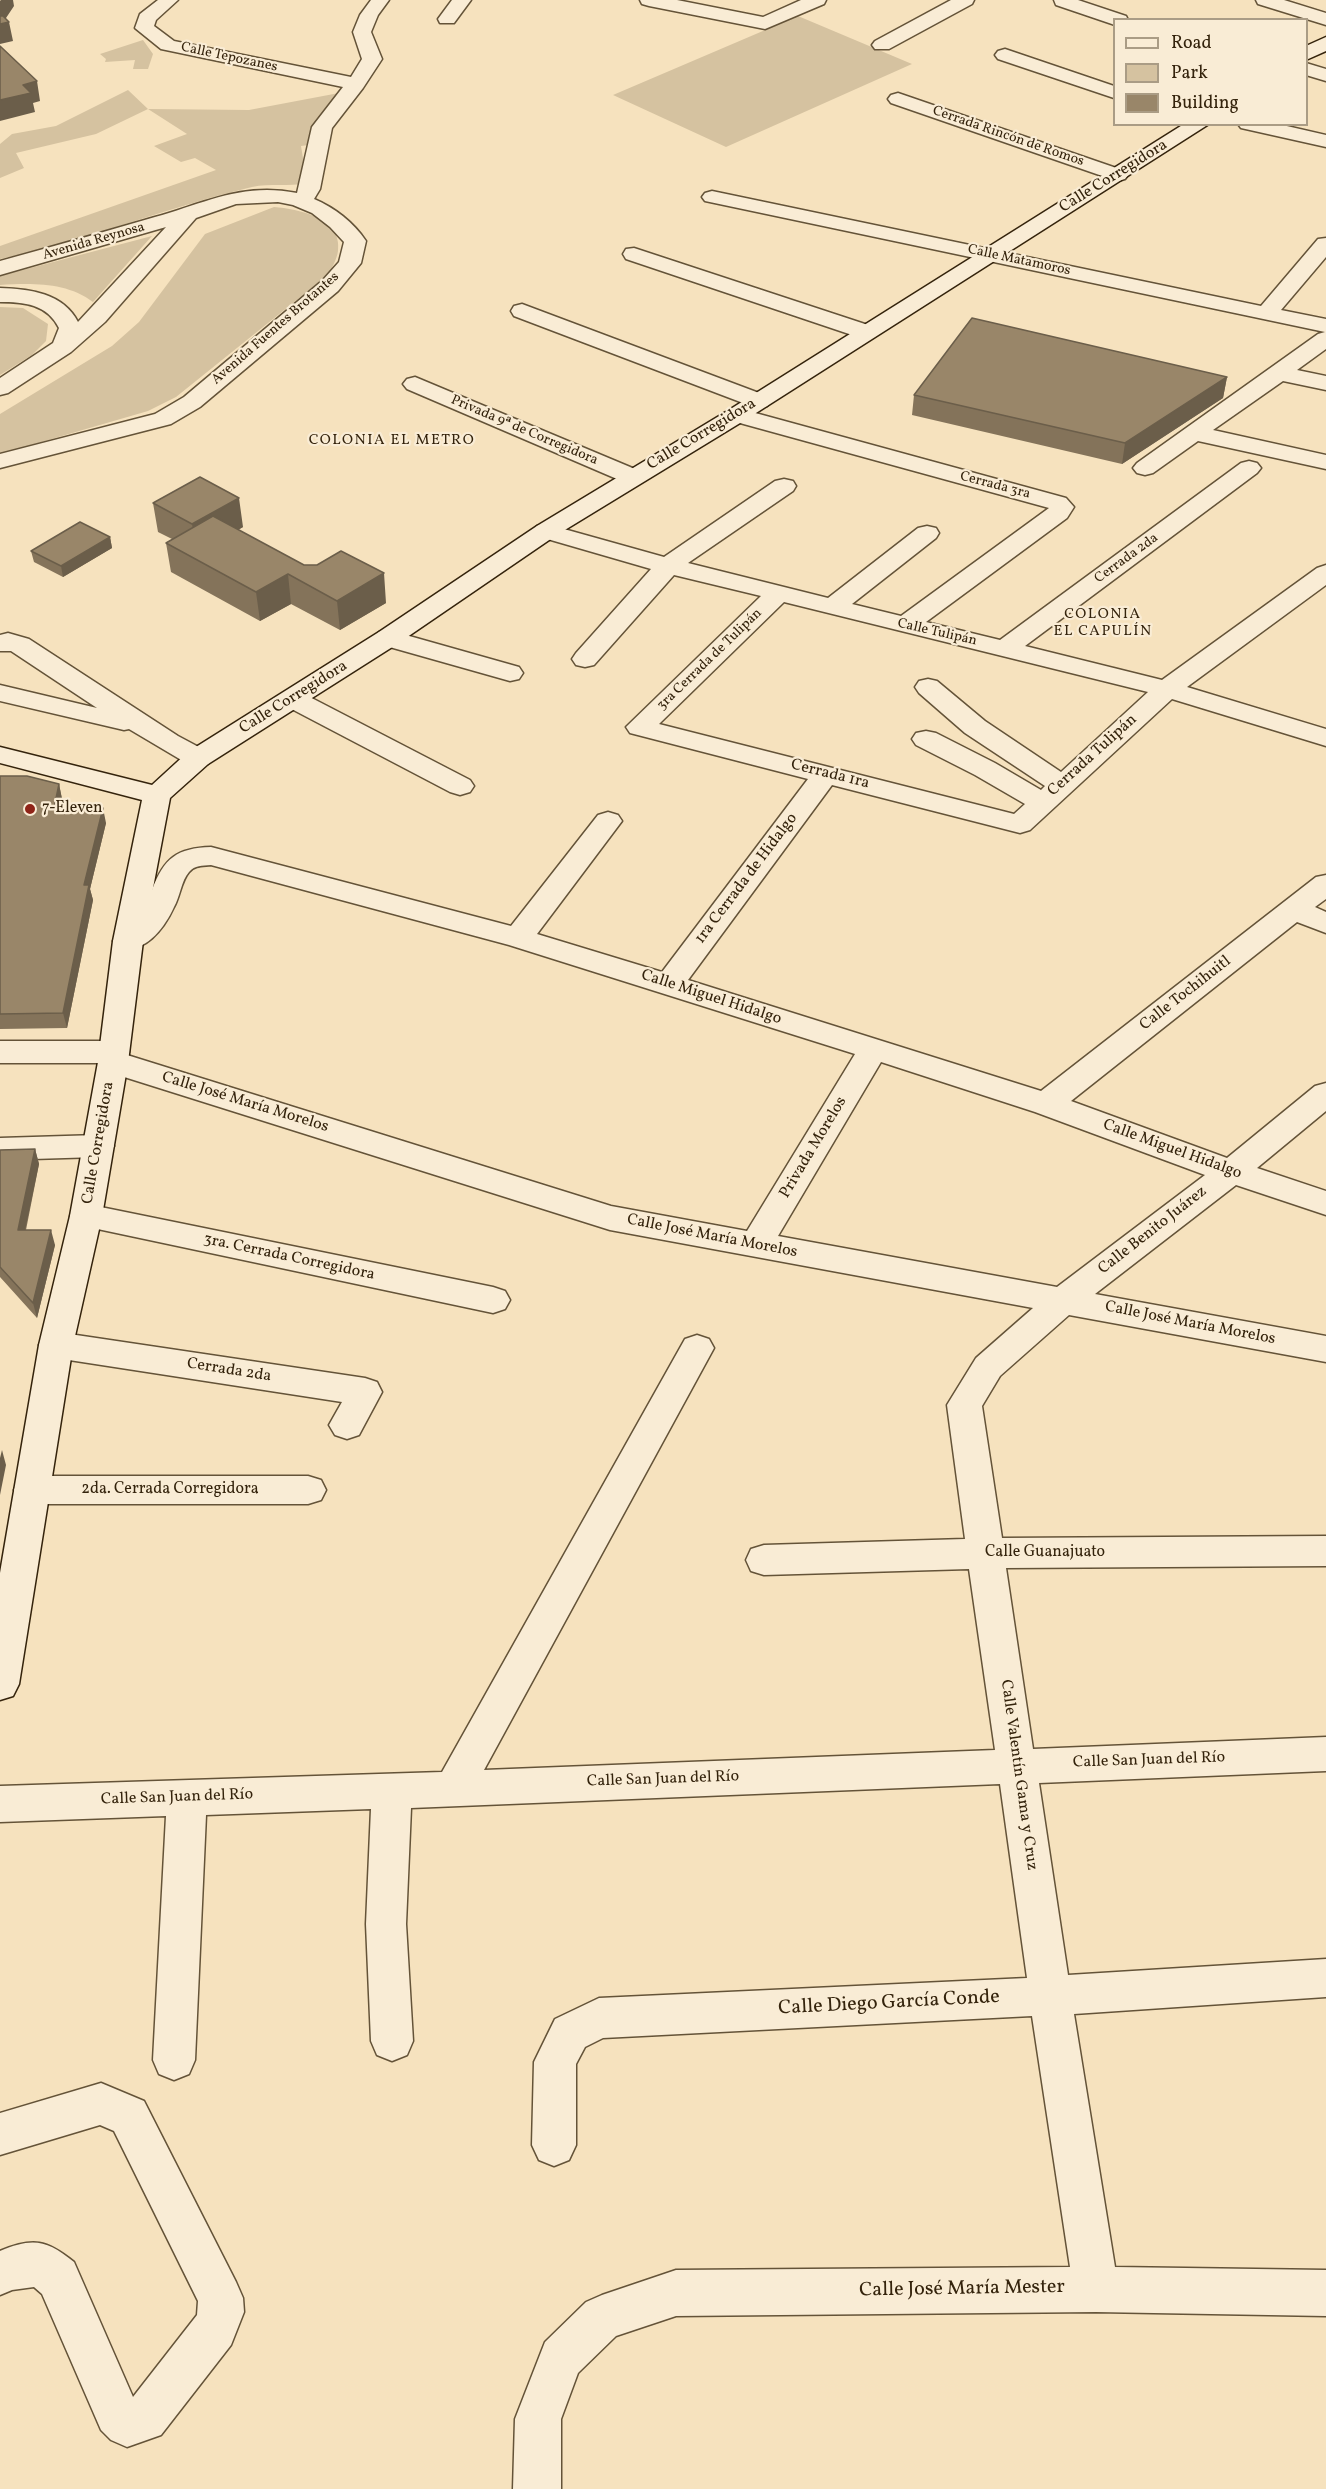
<!DOCTYPE html>
<meta charset="utf-8">
<style>
body{margin:0}
#map{position:relative;width:1326px;height:2489px;overflow:hidden;background:#f6e2be;font-family:Vollkorn,serif}
canvas{display:block}
.legend{position:absolute;left:1113px;top:18px;width:195px;height:108px;box-sizing:border-box;background:#f9ecd5;border:2px solid #aa9c85;margin:0;padding:8px 10px;list-style:none;font-size:18px;color:#34230c}
.legend li{display:flex;align-items:center;gap:12px;height:30px}
.legend b{width:30px;border:2px solid #aa9c85}
</style>
<div id="map">
<canvas width="1326" height="2489"></canvas>
<ul class="legend">
<li><b style="height:8px;background:#f9ecd5"></b>Road</li>
<li><b style="height:16px;background:#d5c2a0"></b>Park</li>
<li><b style="height:16px;background:#998669"></b>Building</li>
</ul>
</div>
<script>
const c = document.querySelector('canvas').getContext('2d');
c.lineJoin = 'round';
function paint(path, color) { c.fillStyle = color; c.fill(path, 'evenodd'); }
function trace(path, color, width, dash) { c.strokeStyle = color; c.lineWidth = width; c.lineCap = dash ? 'butt' : 'round'; c.setLineDash(dash || []); c.stroke(path); }
function write(font, color, halo, rows, align = 'center') {
  c.font = font + ' Vollkorn,serif'; c.lineWidth = 4.5; c.setLineDash([]); c.textBaseline = 'middle'; c.strokeStyle = halo; c.fillStyle = color; for (const [text, x, y, turn = 0] of rows) {
    c.save(); c.translate(x, y); c.rotate((+turn || 0) * Math.PI / 180); c.textAlign = isNaN(turn) ? turn : align; if (halo) c.strokeText(text, 0, 0); c.fillText(text, 0, 0); c.restore();
  }
}
const green = new Path2D(`
 M798,16l114,48 -186,83 -113,-52z
 M143,40l10,14 -5,15h-15l2,-9 -30,2 1,-3 -6,-5z
 M128,90l20,19 101,1 90,-17 -22,51 -16,2 6,37c-18,4 -37,0 -55,4 -85,20 -166,54 -252,72v-13l216,-76 -21,-12 -14,4 -27,-16 33,-12 -39,-25 -52,25 -80,19 8,15 -24,10v-34l12,-10 44,-8z
 M274,207c24,2 69,11 64,44 -1,8 -6,16 -9,23l-153,123 -28,14 -148,43v-40l112,-68 27,-24 66,-88z
 M152,236l-59,66c-26,-20 -62,-19 -93,-17v-9z
 M0,307l23,1 25,16 -2,17 -14,14 -32,20z`);
const street = new Path2D(`
 M158,0h20l-22,20 -2,6 20,15 177,36 11,-18 -9,-27 7,-17 11,-15h18l-11,15 -7,17 11,27 -19,29 -31,40 -12,61 -6,10c21,9 39,23 52,42l-5,22 -23,28 -138,116 -29,17 -171,44v-14l155,-40 29,-17 138,-116 17,-19 5,-20 -14,-15 -18,-14 -19,-8 -15,-3 -42,2 -40,14 -91,104 -34,30 -63,41 -8,2v-17l53,-35 6,-15c-12,-24 -35,-26 -59,-26v-14c30,1 63,5 78,34l88,-95 -166,48v-14c52,-14 103,-29 155,-44 50,-14 88,-35 142,-24l15,-66 31,-40 -182,-38 -26,-21 5,-14z
 M452,0h19l-17,23h-14l-2,-4z
 M640,0h37l86,17 38,-17h25l-2,4 -59,25 -116,-23 -7,-2z
 M951,0h23l-2,4 -83,45h-14l-3,-4 3,-4z
 M1054,0h24l48,16 2,4h-14v5l-2,-1 -56,-19z
 M1256,0h28l42,13v12l-68,-21z
 M1005,49l109,37v12l-116,-39 -3,-4 3,-4z
 M1306,63l20,6v12l-20,-6z
 M898,93l227,78 3,4 -3,4 -7,2 -7,-2 -220,-76 -3,-4 3,-4z
 M1238,124h40l48,11v12l-85,-19z
 M712,191l549,115 57,-67 8,-1v19l-45,53 45,9v30l-29,21 29,6v14l-43,-9 -70,49 113,25v14l-128,-28 -45,32 -8,2 -8,-2 -4,-5 4,-5 181,-129 7,-2 -620,-131 -3,-4 3,-4z
 M634,248l240,79 3,5 -3,5 -8,2 -8,-2 -232,-78 -3,-5 3,-5z
 M522,304l245,92 4,5 -4,5 -8,2 -8,-2 -237,-90 -3,-5 3,-5z
 M415,377l227,95 3,5 -3,5 -9,2 -9,-2 -217,-93 -4,-5 4,-5z
 M737,408l329,90 8,9 -7,11 -141,104 74,18 241,-177 8,-2 8,2 4,5 -4,5 -232,173 137,34 155,-112 9,-3v20l-139,102 139,42v17l-154,-47 -142,131 -10,3 -188,-48 -144,195 353,111 275,-214 10,-2v24l-11,8 11,5v21l-29,-11 -226,179 156,57 88,-72 11,-3v28l-69,57 69,23v24l-90,-30 -141,109 231,42v26l-257,-47 -69,61 -18,30 20,132 324,-2v30l-320,2 27,181 293,-12v34l-287,12 29,192 258,-16v38l-252,17 41,253 211,3v46l-230,-4 -420,4 -60,20 -38,37 -17,46v70h-48l2,-70 30,-77 41,-40 16,-7 74,-25 394,-3 -38,-251 -429,22 -18,9 -9,17v81l-7,15 -15,6 -15,-6 -7,-15 2,-83 21,-43 44,-21 428,-20 -27,-194 -589,24 -5,116 7,117 -6,14 -15,6 -15,-6 -6,-14 -5,-117 5,-115 -165,6 -11,245 -6,14 -15,6 -15,-6 -6,-14 13,-244 -166,6v-36l442,-14 243,-433 12,-4 12,4 5,9 -230,422 511,-20 -26,-181 -205,6 -13,-4 -5,-11 5,-11 13,-4 201,-6 -18,-134 29,-47 57,-50 -423,-78 -508,-160 -4,-7h-98v-22h114l11,3 4,8 -2,3 484,151 136,25 108,-177 -346,-109 -298,-80c-9,1 -16,0 -22,7 -8,9 -9,25 -15,35 -10,22 -30,48 -56,41l-5,-7c7,-11 19,-16 27,-26 6,-7 9,-17 12,-25 12,-32 25,-42 59,-43l300,79 87,-111 10,-3 10,3 4,6 -85,113 125,38 146,-193 -178,-46 -4,-6 135,-131 -87,-21 -80,90 -9,2 -9,-2 -4,-6 4,-6 75,-84 -114,-33 -3,-5 3,-5 9,-2 118,33 111,-76 9,-2 9,2 3,5 -3,5 -105,72 140,35 90,-70 9,-2 9,2 3,5 -3,5 -84,66 49,12 148,-108 -320,-88 -4,-5 4,-5zM784,602l364,90 -87,80 -76,-51 -48,-40 -9,-2 -9,2 -4,6 4,6 46,40 80,53 -4,4 -46,-27 -59,-30 -10,-2 -10,2 -4,6 4,6 59,30 50,29 -11,10 -355,-90zM881,1062l154,50 170,63 -148,112 -279,-51z
 M388,630l131,37 4,6 -4,6 -9,2 -131,-37 -4,-6 4,-6z
 M8,633l21,6 149,97 30,16 4,6 -4,6 -10,2 -10,-2 -59,-35 -5,1 -124,-29v-16l97,23 -86,-57h-11v-16z
 M293,691l9,2 168,87 4,6 -4,6 -10,3 -10,-3 -166,-87 -4,-6 4,-6z
 M98,1135l11,3 5,8 -5,8 -11,3 -98,3v-22z
 M86,1204l407,83 12,4 5,9 -5,9 -12,4 -419,-89 -4,-8 4,-8z
 M56,1332l309,46 12,4 5,10 -23,43 -12,4 -12,-4 -6,-10 13,-23 -286,-44 -12,-4 -5,-9 5,-9z
 M32,1476h276l13,4 5,10 -5,10 -13,4h-276l-13,-4 -5,-10 5,-10z
 M101,2083l43,18 92,181 7,16 1,14 -13,33 -70,90 -34,12 -16,-7 -10,-10 -59,-136 -8,-7 -22,3 -12,5v-44c33,-14 47,-11 74,11l59,135 64,-82 1,-14 -84,-170 -14,-6 -100,30v-42z`);
const secondary = new Path2D(`
 M1326,37v14l-20,9v-14z
 M1184,124h25l-464,296 -190,116 -158,108 -189,120 -38,34 -27,143 -15,121 -26,154 -29,129 -54,339 -6,12 -13,4v-127l39,-228 31,-129 28,-154 15,-121 29,-141 -142,-37v-16l152,38 36,-33 191,-120 158,-106 192,-116z`);
const wall = new Path2D(`
 M1227,377l-4,21 -101,66 -210,-49 2,-20z
 M153,503l90,24 -5,3 66,35 82,38 -46,27 -49,-26 -31,17 -89,-49 -5,-29 6,-4 -14,-7z
 M110,537l2,11 -49,29 -29,-15 -3,-11z
 M0,776l59,8 3,15 -2,9 46,15 -16,66 3,11 -26,128 -67,1z
 M35,1149l4,15 -13,66 29,15 -18,73 -37,-41v2v-129z`);
const shadedWall = new Path2D(`
 M1,0h12l1,6 -10,15 -4,1v-21z
 M9,22l4,19 -13,3v-20z
 M37,81l3,20 -7,2 2,9 -35,9v-21l23,-15z
 M1227,377l-4,21 -101,66 3,-21z
 M239,498l4,29 -46,26 -5,-29z
 M110,537l2,11 -49,29 -2,-11z
 M384,573l2,30 -46,27 -3,-29z
 M288,574l3,30 -31,17 -4,-29z
 M59,784l3,15 -4,24 -4,-15z
 M103,808l3,15 -16,66 3,11 -26,128 -4,-15 21,-128z
 M35,1149l4,15 -17,81 -4,-15z
 M51,1230l4,15 -18,73 -4,-15z
 M2,1450l4,15 -6,30v-37z`);
const building = new Path2D(`
 M0,16h3l6,6 -9,2z
 M0,46l37,35 -14,4 8,8 -31,7z
 M972,318l255,59 -102,66 -211,-48z
 M200,477l39,21 -47,26 -39,-21z
 M213,516l91,49h13l24,-14 43,22 -47,28 -49,-27 -32,18 -90,-49z
 M80,522l30,15 -49,29 -30,-15z
 M0,776h27l32,8 -5,24h49l-19,77h5l-26,128 -63,1z
 M35,1149l-17,81h33l-18,73 -33,-36v-117z`);
const markers = [
 [30,809,6,"#8f2418"]
];
const farStreetnames = [
 ["Calle Tepozanes",229,58,12],
 ["Cerrada Rincón de Romos",1008,137,19],
 ["Avenida Reynosa",94,242,-16],
 ["Calle Matamoros",1019,261,12],
 ["Avenida Fuentes Brotantes",276,329,-41],
 ["Privada 9ª de Corregidora",524,431,23],
 ["Cerrada 3ra",995,486,15],
 ["Cerrada 2da",1127,559,-36],
 ["Calle Tulipán",937,633,13],
 ["3ra Cerrada de Tulipán",710,660,-44]
];
const farNeighbourhoodnames = [
 ["COLONIA EL METRO",392,441],
 ["COLONIA",1103,615],
 ["EL CAPULÍN",1103,632]
];
const streetNames = [
 ["Calle Corregidora",1114,177,-32],
 ["Calle Corregidora",702,435,-31],
 ["Calle Corregidora",294,698,-32],
 ["Cerrada Tulipán",1093,756,-42],
 ["Cerrada 1ra",830,775,14],
 ["1ra Cerrada de Hidalgo",747,879,-53],
 ["Calle Tochihuitl",1186,994,-38],
 ["Calle Miguel Hidalgo",711,998,18],
 ["Calle José María Morelos",245,1103,17],
 ["Calle Corregidora",99,1143,-80],
 ["Privada Morelos",814,1148,-59],
 ["Calle Miguel Hidalgo",1172,1150,20],
 ["Calle Benito Juárez",1153,1231,-38],
 ["Calle José María Morelos",712,1237,11],
 ["3ra. Cerrada Corregidora",289,1258,12],
 ["Calle José María Morelos",1190,1324,11],
 ["Cerrada 2da",229,1371,9],
 ["2da. Cerrada Corregidora",170,1490],
 ["Calle Guanajuato",1045,1553],
 ["Calle San Juan del Río",1149,1761,-2],
 ["Calle Valentín Gama y Cruz",1018,1775,82],
 ["Calle San Juan del Río",663,1780,-2],
 ["Calle San Juan del Río",177,1798,-2]
];
const poiNames = [
 ["7-Eleven",42,809]
];
const nearStreetnames = [
 ["Calle Diego García Conde",889,2004,-3],
 ["Calle José María Mester",962,2290,-1]
];
paint(green, '#d5c2a0');
trace(street, '#645338', 3);
trace(secondary, '#34230c', 3);
paint(street, '#f9ecd5');
paint(secondary, '#f9ecd5');
paint(wall, '#84735a');
paint(shadedWall, '#6b5e4a');
paint(building, '#998669');
trace(building, '#6b5e4a', 1.5);
for (const [x, y, r, color] of markers) { const dot = new Path2D(); dot.arc(x, y, r, 0, 2 * Math.PI); c.fillStyle = color; c.fill(dot); trace(dot, '#f9ecd5', 2); }
write('14px', '#34230c', '#f9ecd5', farStreetnames);
c.letterSpacing = '1.5px';
write('15px', '#34230c', '#f9ecd5', farNeighbourhoodnames);
c.letterSpacing = '0px';
write('16px', '#34230c', '#f9ecd5', streetNames);
write('16px', '#34230c', '#f9ecd5', poiNames, 'left');
write('20px', '#34230c', '#f9ecd5', nearStreetnames);
</script>
